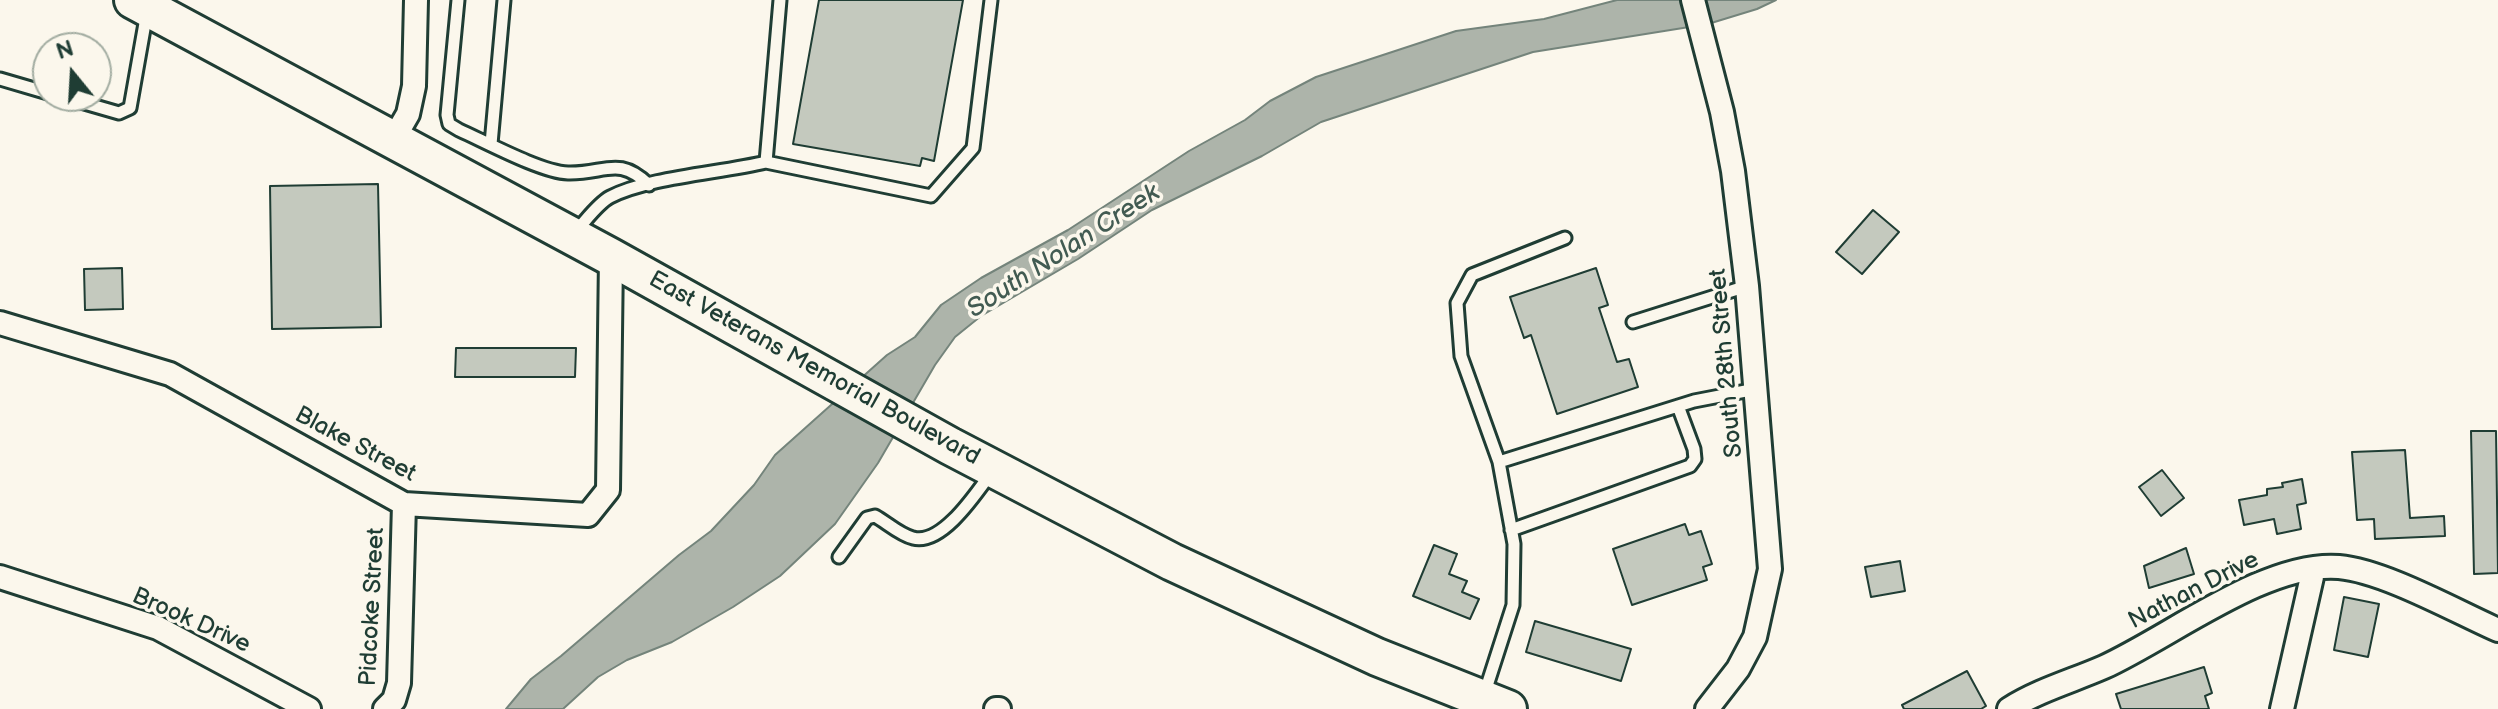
<!DOCTYPE html>
<style>
body{margin:0}
#map{position:relative;width:2498px;height:709px;overflow:hidden;background:#fbf7ec;font-family:"Balsamiq Sans",sans-serif}
canvas{display:block}
.north{position:absolute;left:32px;top:32px;width:80px;height:80px;box-sizing:border-box;background:#fbf7ec;border:2px solid #a3ada2;border-radius:50%;rotate:342deg;font-size:22px;font-weight:700;line-height:32px;text-align:center;color:#1f3d34}
.north::after{content:'';display:block;margin:auto;width:28px;height:36px;background:#1f3d34;clip-path:polygon(50% 0,100% 100%,50% 72%,0 100%)}
</style>
<div id="map">
<canvas width="2498" height="709"></canvas>
<div class="north">N</div>
</div>
<script>
const c = document.querySelector('canvas').getContext('2d');
c.lineJoin = 'round';
function paint(path, color) { c.fillStyle = color; c.fill(path, 'evenodd'); }
function trace(path, color, width, dash) { c.strokeStyle = color; c.lineWidth = width; c.lineCap = dash ? 'butt' : 'round'; c.setLineDash(dash || []); c.stroke(path); }
function write(font, color, halo, rows, align = 'center') {
  c.font = font + ' "Balsamiq Sans",sans-serif'; c.lineWidth = 7; c.setLineDash([]); c.textBaseline = 'middle'; c.strokeStyle = halo; c.fillStyle = color; for (const [text, x, y, turn = 0] of rows) {
    c.save(); c.translate(x, y); c.rotate((+turn || 0) * Math.PI / 180); c.textAlign = isNaN(turn) ? turn : align; if (halo) c.strokeText(text, 0, 0); c.fillText(text, 0, 0); c.restore();
  }
}
const water = new Path2D(`
 M1617,0h159l-19,9 -49,15 -175,28 -212,70 -59,34 -110,54 -74,49 -97,57 -26,21 -20,28 -57,98 -43,61 -55,52 -47,31 -61,35 -45,18 -29,17 -35,32h-57l25,-30 30,-23 118,-101 32,-24 43,-46 21,-30 112,-100 28,-18 26,-32 40,-27 87,-48 121,-79 56,-31 25,-19 46,-24 140,-46 88,-12z`);
const building = new Path2D(`
 M819,0h144l-29,161 -12,-3 -2,8 -127,-22z
 M378,184l3,143 -109,2 -2,-143z
 M1873,210l26,22 -37,42 -26,-22z
 M122,268l1,41 -38,1 -1,-41z
 M1596,268l12,37 -9,3 18,54 12,-3 9,28 -81,27 -26,-79 -7,3 -14,-41z
 M456,348h120l-1,29h-120z
 M2471,431h25l2,142 -24,1z
 M2405,450l5,68 34,-2 1,20 -70,3 -1,-20 -17,1 -5,-68z
 M2162,470l22,28 -23,18 -22,-29z
 M2302,479l4,24 -9,2 4,24 -24,5 -3,-15 -30,6 -5,-25 28,-5v-6l16,-2 -1,-4z
 M1685,524l4,11 12,-4 11,33 -9,3 4,13 -75,25 -19,-56z
 M1434,545l23,9 -8,20 18,7 -5,11 17,7 -9,20 -57,-23z
 M2186,548l8,26 -45,14 -5,-22z
 M1900,561l5,30 -34,6 -6,-30z
 M2344,597l35,7 -11,53 -34,-7z
 M1535,621l96,28 -10,32 -95,-29z
 M2204,667l8,26 -7,3 4,13h-88l-5,-15z
 M1967,671l19,35 -5,3h-77l-2,-4z`);
const service = new Path2D(`
 M458,0l-11,115 2,9 10,6c27,12 82,42 109,43 37,1 50,-18 81,12
 M0,79l48,14
 M60,96l59,17 11,-5 17,-96
 M491,144l13,-144
 M766,162l165,34 42,-48 18,-148
 M575,232c10,-10 22,-28 35,-35 39,-20 111,-24 156,-35l14,-162
 M1565,238l-93,37 -15,28 4,53 38,106 195,-61 62,-12
 M1633,322l114,-36
 M1511,530l179,-64 5,-7 -1,-10 -16,-43
 M839,557l28,-39 8,-2c11,6 25,19 38,22 29,8 64,-46 78,-65
 M1484,695l29,-90 1,-61 -15,-82`);
const minor = new Path2D(`
 M1693,0l29,112 11,59 14,115 23,283 -15,68 -17,32 -31,40
 M393,140l15,-26 6,-28 2,-86
 M0,323l170,51 234,130 184,11 20,-25 3,-233
 M0,577l158,51 151,81
 M385,709l9,-9 5,-17 5,-179
 M996,709h3
 M2009,709c30,-19 63,-28 95,-42 66,-30 162,-106 235,-100 45,4 116,44 159,63
 M2282,709l32,-141`);
const primary = new Path2D(`
 M133,0l478,257 339,189 222,116 205,95 131,52`);
const streetNames = [
 ["South 28th Street",1727,363,-95],
 ["East Veterans Memorial Boulevard",814,369,29],
 ["Blake Street",355,445,28],
 ["Nathan Drive",2194,591,-27],
 ["Pidcoke Street",373,607,-87],
 ["Brook Drive",191,621,24]
];
const waterNames = [
 ["South Nolan Creek",1064,252,-33]
];
paint(water, '#adb4aa');
trace(water, '#74847b', 2);
paint(building, '#c4c9be');
trace(building, '#1f3d34', 2);
trace(service, '#1f3d34', 17);
trace(minor, '#1f3d34', 28);
trace(primary, '#1f3d34', 42);
trace(service, '#fbf7ec', 11);
trace(minor, '#fbf7ec', 22);
trace(primary, '#fbf7ec', 36);
write('24px', '#1f3d34', '#fbf7ec', streetNames);
write('italic 26px', '#425b52', '#fbf7ec', waterNames);
</script>
